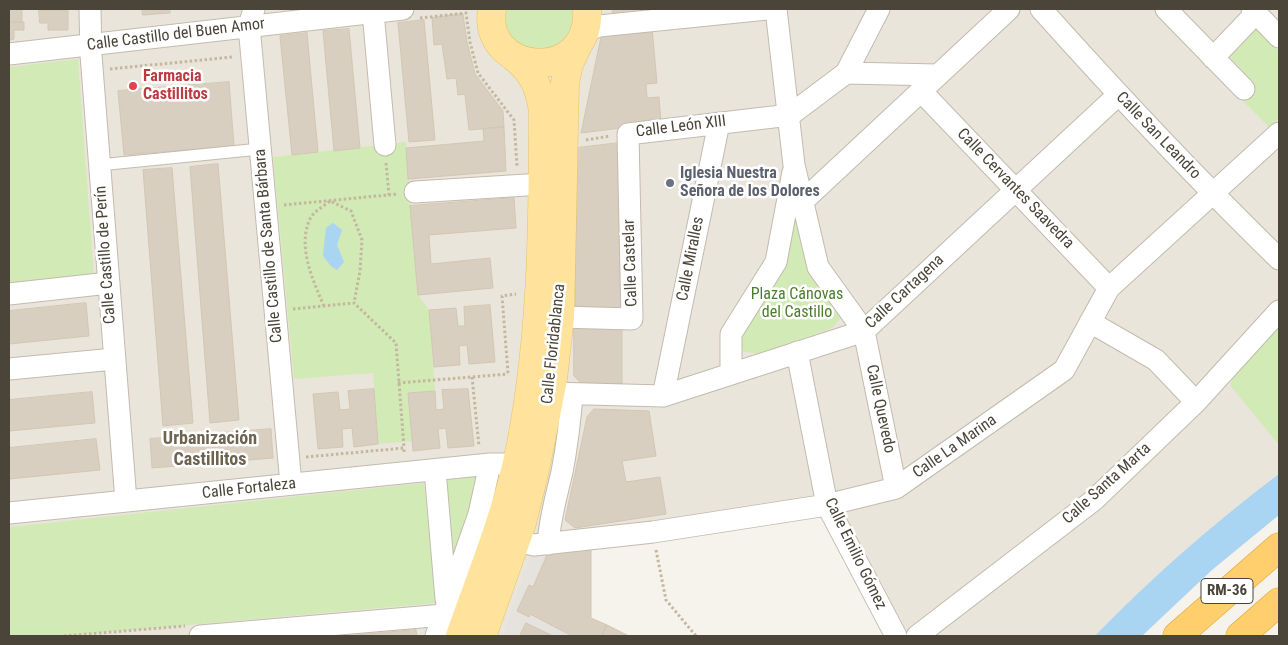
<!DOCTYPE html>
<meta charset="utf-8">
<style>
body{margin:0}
#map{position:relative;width:1288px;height:645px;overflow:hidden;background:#f6f3ec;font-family:"Roboto Condensed",sans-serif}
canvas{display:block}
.frame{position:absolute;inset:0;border:10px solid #4b4439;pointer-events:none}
</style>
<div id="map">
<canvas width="1288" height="645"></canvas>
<div class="frame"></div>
</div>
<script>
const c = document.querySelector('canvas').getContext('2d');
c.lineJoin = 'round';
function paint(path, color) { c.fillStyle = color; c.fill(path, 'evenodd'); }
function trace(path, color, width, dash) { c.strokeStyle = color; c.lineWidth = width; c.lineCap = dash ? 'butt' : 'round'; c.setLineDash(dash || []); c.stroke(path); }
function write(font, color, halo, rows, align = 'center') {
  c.font = font + ' "Roboto Condensed",sans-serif'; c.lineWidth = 5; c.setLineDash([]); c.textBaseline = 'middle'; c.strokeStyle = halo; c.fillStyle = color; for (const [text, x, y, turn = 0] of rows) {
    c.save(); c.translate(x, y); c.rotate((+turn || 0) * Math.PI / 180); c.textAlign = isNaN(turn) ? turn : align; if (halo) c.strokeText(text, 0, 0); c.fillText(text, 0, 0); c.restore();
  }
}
const residential = new Path2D(`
 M9,9h1270v496l-148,131h-235l-70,-131 -291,40 -33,91h-493z`);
const industrial = new Path2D(`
 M591,542v76l38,18h-127l32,-91z`);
const green = new Path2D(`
 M492,9h95l-2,22 -57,32z
 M1256,28l23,24v66l-10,9 -30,-30 15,-14 -26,-28z
 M78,59l16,218 -85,9v-219z
 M406,142l12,153 11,15 6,81 -27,3 4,47 -34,3 -5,-71 -79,6 -21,-222z
 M795,196l47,112 -2,11 -8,9 -75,26 -14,-3 -4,-11z
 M1279,328v117l-49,-60 5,-12z
 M490,464l-43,143 -12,-137z
 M424,483l12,120 -372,33h-55v-109z`);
const water = new Path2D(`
 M333,223l9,7 -5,15 7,17 -7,8 -6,-4 -8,-10 3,-28z
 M1279,474v41l-67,55 -70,66h-47c57,-59 119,-113 184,-162z`);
const building = new Path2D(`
 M9,9h13v13h-13z
 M142,9h28v4l-27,2z
 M614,9h91l-89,9 -4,-6z
 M39,10h29v20h-20v-7h-8z
 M463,14l4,28 8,32 28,37 1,16 -35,3 -4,-36 -7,1 -2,-17 -9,1 -5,-35 -8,1 -2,-27z
 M424,20l11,120 -26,2 -11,-119z
 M9,22h15v8h-10v9l-5,1z
 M652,28l5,55 -11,1 1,14 12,-1 2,26 -80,10 21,-101z
 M349,29l11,119 -26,3 -11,-120z
 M307,33l11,119 -26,3 -12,-119z
 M229,82l5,64 -110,9 -6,-64z
 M504,127l2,44 -98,8 -2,-31 78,-7 -1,-12z
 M619,143l2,170 -46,-2 2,-163z
 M218,164l21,256 -29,3 -20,-256z
 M172,168l21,255 -30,3 -20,-256z
 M514,198l2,30 -87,7 2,29 59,-6 3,30 -75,7 -8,-89z
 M86,303l3,33 -80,8v-33z
 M490,305l5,57 -26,2 -2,-19 -8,1 1,19 -26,2 -5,-57 27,-2 2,18h7l-1,-19z
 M574,323l48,2v59l-41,-1 -7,-7z
 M374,389l4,55 -24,3 -2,-19 -10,1 1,18 -25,2 -5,-55 25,-2 2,18 10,-1 -2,-18z
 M468,389l6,57 -26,2 -2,-20 -8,1 2,19 -27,3 -5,-58 27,-2 1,19 8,-1 -2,-19z
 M92,392l3,31 -86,8v-31z
 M594,409l55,2 7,45 -34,5 4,21 34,-5 6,37 -91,14 -10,-8 22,-103z
 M271,429l2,29 -121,10 -2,-29z
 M96,439l4,31 -91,9v-31z
 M591,542v76l16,7 -5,11h-30l-42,-22 -1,3 -12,-6 12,-26 4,2 17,-39z
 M526,623l27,13h-33z
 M607,625l22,11h-27z
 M416,630l1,6h-72z`);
const path = new Path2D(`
 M420,18l46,-5 4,29 8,31 36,47 3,46
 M110,69l123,-12
 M586,140l24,-4
 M386,163l3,32
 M284,205l114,-11
 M324,306c-11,-25 -27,-60 -14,-87 3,-7 14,-13 20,-18l21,10 11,29 -2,31 -6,32
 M293,309l61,-6 42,40 8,105
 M508,373l-6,-77 14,-2
 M472,377l7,69
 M398,383l110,-9
 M306,457l98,-9v6
 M656,550l10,50 30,36
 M64,636l121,-10`);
const lane = new Path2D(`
 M99,165l161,-16`);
const street = new Path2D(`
 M90,9l1,46 35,446
 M254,9l-5,17 42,458
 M776,9l18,156 24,102 46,64 32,157
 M1041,9c77,86 156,170 238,250
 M1166,9l78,80
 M1252,9l27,28
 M373,12l12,133
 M585,31l14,-5 168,-17
 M9,54l394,-45
 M1213,58l43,-45
 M846,73l33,-64
 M921,91l188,197
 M415,192l127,-8
 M803,201l206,-192
 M9,294l100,-11
 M560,317l72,2 -4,-185 162,-19 56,-42 92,2
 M1090,322l66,38 40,42
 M797,352l30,153 69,131
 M9,369l105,-10
 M731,374v-40l45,-72 17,-90
 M550,393l113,3 201,-65 254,-236
 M663,396l56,-273
 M435,470l11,129
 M9,513l481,-49h27
 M516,541l18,4 119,-13 174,-27 69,-17 168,-118 45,-82 170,-155
 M548,544c2,-27 8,-46 14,-72 5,-26 8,-51 10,-77
 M200,636l244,-21
 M436,636l43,-122 11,-50
 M917,636l177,-136 102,-98 83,-91`);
const primary = new Path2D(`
 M492,9c-11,67 100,76 95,0
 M460,636c20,-57 43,-113 57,-173 25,-115 26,-234 26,-351 -3,-24 -10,-40 -29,-55
 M482,636l40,-113 13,-53 18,-91 7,-62 5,-234 4,-19 9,-19`);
const highway = new Path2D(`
 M1177,636l102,-89
 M1240,636l39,-34`);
const markers = [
 [133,86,5,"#e0444e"],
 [670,183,5,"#6b7280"]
];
const shields = [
 [1227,591,52]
];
const shieldNames = [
 ["RM-36",1227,591]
];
const streetNames = [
 ["Calle Castillo del Buen Amor",176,35,-7],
 ["Calle León XIII",681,127,-7],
 ["Calle San Leandro",1158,136,46],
 ["Calle Cervantes Saavedra",1015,189,46],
 ["Calle Castillo de Santa Bárbara",269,246,-95],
 ["Calle Castillo de Perín",106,255,-94],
 ["Calle Miralles",691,259,-79],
 ["Calle Castelar",631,263,-92],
 ["Calle Cartagena",905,292,-43],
 ["Calle Floridablanca",554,344,-84],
 ["Calle Quevedo",880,409,78],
 ["Calle La Marina",955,447,-35],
 ["Calle Santa Marta",1107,484,-42],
 ["Calle Fortaleza",249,489,-6],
 ["Calle Emilio Gómez",855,554,64]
];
const healthNames = [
 ["Farmacia",143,77],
 ["Castillitos",143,95]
];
const worshipNames = [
 ["Iglesia Nuestra",680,174],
 ["Señora de los Dolores",680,192]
];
const parkNames = [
 ["Plaza Cánovas",797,295],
 ["del Castillo",797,313]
];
const neighbourhoodNames = [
 ["Urbanización",210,439],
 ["Castillitos",210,460]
];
paint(residential, '#eae5da');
paint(industrial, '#e6e2dd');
paint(green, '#d2eab5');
paint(water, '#a9d4f2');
paint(building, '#d8cfc1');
trace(building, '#d3c7b4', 1);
trace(lane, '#c2bbae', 13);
trace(street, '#c2bbae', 23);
trace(primary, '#e6c16a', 29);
trace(highway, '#e0a43c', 29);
trace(path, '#c4b79f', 3, [2.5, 2.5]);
trace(lane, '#fff', 11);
trace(street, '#fff', 21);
trace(primary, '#ffe39c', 28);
trace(highway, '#ffcf6e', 28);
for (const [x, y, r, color] of markers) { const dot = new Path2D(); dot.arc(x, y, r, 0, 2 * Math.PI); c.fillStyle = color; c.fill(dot); trace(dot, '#fff', 2); }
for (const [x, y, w] of shields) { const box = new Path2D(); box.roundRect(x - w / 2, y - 12.5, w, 25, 4); c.fillStyle = '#fff'; c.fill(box); trace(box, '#4b4439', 1); }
write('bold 15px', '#4b4439', null, shieldNames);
write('16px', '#4b4439', '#fff', streetNames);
write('bold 16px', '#be3a42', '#fff', healthNames, 'left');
write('bold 16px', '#5b616d', '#fff', worshipNames, 'left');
write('16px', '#4a7f2a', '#fff', parkNames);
write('bold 18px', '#6e6250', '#fff', neighbourhoodNames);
</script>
